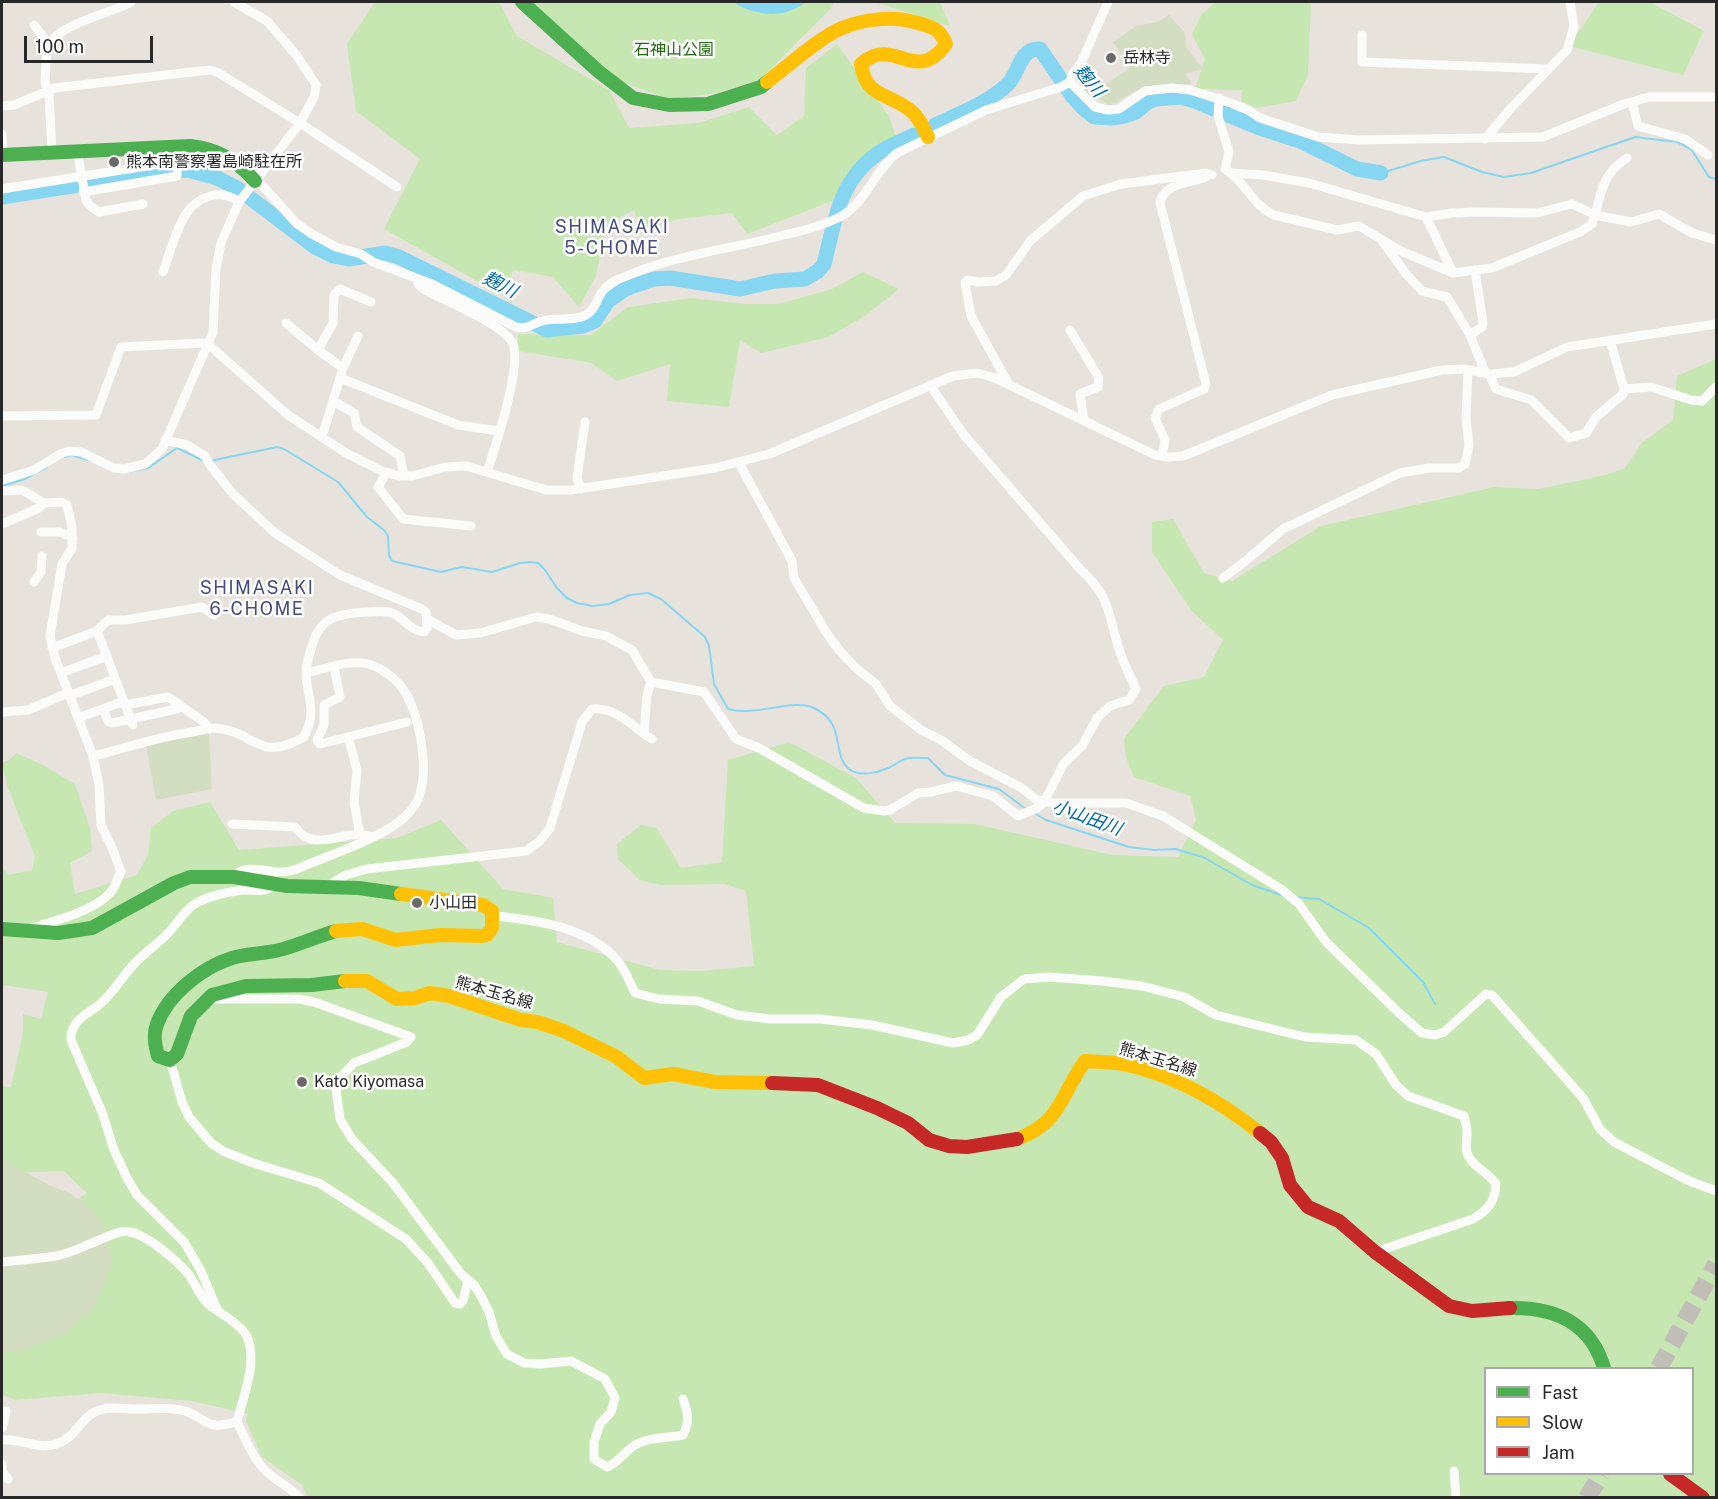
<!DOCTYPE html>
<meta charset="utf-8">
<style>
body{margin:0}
#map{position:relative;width:1718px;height:1499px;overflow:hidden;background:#e7e3dc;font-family:"Public Sans",sans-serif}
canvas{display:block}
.frame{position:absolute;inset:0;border:3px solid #282828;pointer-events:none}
.legend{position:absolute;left:1484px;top:1367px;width:210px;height:108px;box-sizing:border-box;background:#fff;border:2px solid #a9a9a9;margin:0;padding:8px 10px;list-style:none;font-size:18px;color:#282828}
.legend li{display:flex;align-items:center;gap:12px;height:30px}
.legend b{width:30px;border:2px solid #a9a9a9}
.scale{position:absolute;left:24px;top:36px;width:129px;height:27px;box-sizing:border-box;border:3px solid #282828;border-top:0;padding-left:8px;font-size:18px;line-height:21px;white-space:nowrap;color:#282828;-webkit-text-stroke:4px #fff;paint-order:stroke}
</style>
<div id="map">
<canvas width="1718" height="1499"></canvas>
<div class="frame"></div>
<ul class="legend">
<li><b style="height:8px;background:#4caf50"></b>Fast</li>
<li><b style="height:8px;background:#ffc107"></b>Slow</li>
<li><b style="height:8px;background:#c62828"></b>Jam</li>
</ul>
<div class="scale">100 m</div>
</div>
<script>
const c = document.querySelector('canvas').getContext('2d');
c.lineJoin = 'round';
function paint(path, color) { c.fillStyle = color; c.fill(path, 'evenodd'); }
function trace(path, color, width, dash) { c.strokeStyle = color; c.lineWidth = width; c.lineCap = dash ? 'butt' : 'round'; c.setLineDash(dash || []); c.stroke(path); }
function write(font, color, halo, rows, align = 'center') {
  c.font = font + ' "Public Sans","Noto Sans JP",sans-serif'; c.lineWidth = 5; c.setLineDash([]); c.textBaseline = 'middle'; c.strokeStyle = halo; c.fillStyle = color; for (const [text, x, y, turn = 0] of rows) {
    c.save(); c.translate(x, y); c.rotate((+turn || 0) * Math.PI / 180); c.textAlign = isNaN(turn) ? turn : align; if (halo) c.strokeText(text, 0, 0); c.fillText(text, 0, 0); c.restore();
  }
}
const green = new Path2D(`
 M375,2h113l12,2 17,32 92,54 20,38 69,-5 51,-16 28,28 27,-19 2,-48 31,-24 52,72 8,24 -52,56 -98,38 -15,-21 -54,6 -37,13 -7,-22 -27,14 -11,51 -17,32 -26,-30 -40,-7 -9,26 -120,-67 36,-70 -64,-48 -9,-67z
 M531,2h304l-4,6 -71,72 -49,14 -43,5 -48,-18z
 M874,2h66l10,24z
 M1216,2h95l-3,72 -12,27 -40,7 -15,-7 1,-11 -47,-1 10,-30 -13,-25 10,-20z
 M1599,2h51l54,29 -21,44 -114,-29z
 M863,272l36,17 -34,27 -37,21 -67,16 -21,-13 -11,67 -62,-6 3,-37 -53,17 -26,-18 -73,-12v-17l73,1 37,-28 63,-9 57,6h30l54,-15z
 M1716,359v1138h-1408l-6,-12 -40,-28 -16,-36 2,-7 -56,-13 -91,-8 -85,7 -14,-5v-52l56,-130 29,-20 -23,-22 -62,2v-87l9,1 12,-55v-18l18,5 7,-27 -46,-7v-120l6,10 24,-5 3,-13 -27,-69 -6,-25 7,-3 7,-7 27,12 32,19 15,44 2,23 -22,12 5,31 62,-19 11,-20 3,-27 22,-17 37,-9 29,48 158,-12 44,-18 62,69 50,9 4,44 103,28 41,1 53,-5 -8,-75 -21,-7 -65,1 -20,-5 -22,-21 -1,-15 24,-19 16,3 24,40 41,-6 6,-102 61,-18 67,36 39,45 80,1 137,31 66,2 18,-38 -6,-23 -56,-19 -8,-20 -2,-18 40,-53 40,-9 19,-37 -32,-30 -39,-58v-30l21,-3 31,54 28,8 89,-55 174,-39 43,2 63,-13 23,-7 18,-26 31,-23 4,-44zM1486,1368h206v106h-206z`);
const cemetery = new Path2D(`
 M1169,15l16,18 1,14 17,22 -18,5 7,10 -35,1 -22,6 -25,15 -12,-8 -6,2 -12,-15 11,-8 8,12 31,-21 -17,-26 23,-16 22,-4z
 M209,734l3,55 -56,11 -10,-55z
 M2,1159l47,26 20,8 19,13 13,13 12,42 -19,47 -30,26 -42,17h-20z`);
const water = new Path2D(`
 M735,2h71c-23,17 -45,14 -69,3z`);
const stream = new Path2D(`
 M1381,173l40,-12 23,-4 38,15 22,5 27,-4 104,-36 42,5 14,7 18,28 7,2
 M65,457l7,-2 19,6
 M210,461l67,-14 7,2 54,33 29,35 17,13 4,6 1,19 3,6 49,11 21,-5 30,5 28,-9 9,-1 9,1 7,7 12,18 10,10 10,5 16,3 16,-2 21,-9 18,-2 13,6 44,38 4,9 5,38 14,25c28,8 65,-11 86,-1 33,15 17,47 35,61 10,8 28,4 39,-1 6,-2 11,-7 17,-9 6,-2 16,-1 23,-1l17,17 54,14 27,20
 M127,472l21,-4 29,-20 27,13
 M2,486l23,-7 22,-12
 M1034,813l12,7 83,27 25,3 21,-1 28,8 49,28 32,11
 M1295,897l24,2 50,29 54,54 12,22`);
const river = new Path2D(`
 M935,125c24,-11 53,-22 73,-41 12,-12 11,-36 32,-35l33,48 10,11 11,9 18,1 13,-2 11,-4 12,-10 8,-3 24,-2 15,4 62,26 43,14 57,28 24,4
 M2,197l159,-25 27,-2 29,8 20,10 78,59 18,9 16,3 36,-6 14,4 148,73 36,-4 12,-5 13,-20 17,-12 29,-10 16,-1 70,11 35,-8 30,-2 13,-8 6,-7c11,-42 14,-82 53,-110 11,-8 25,-13 37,-19`);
const highwayTunnel = new Path2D(`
 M1659,1368l57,-104
 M1587,1498l14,-24`);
const street = new Path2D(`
 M34,25l14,18
 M1362,35v27l187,7
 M1070,82l25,25 13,3 11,-1 26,-18 27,-3 18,2 41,13 17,7 12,8 58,19 41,3 184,-3 81,-33 25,-7h67
 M1219,98l-1,18 11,36 -4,17
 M1632,102l6,24 47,13 23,16
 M2,106l12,-1 41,-17 154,-18 8,2 83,51 97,64
 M2,134l1,21
 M1485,139l27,-32 55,-57 7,-24 -4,-24
 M77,150l9,50 3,5 10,7 44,-8
 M52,151l-3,-57 -4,-12 2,-36c15,-24 61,-31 84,-44
 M1225,169c20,12 27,36 49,46l63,15 22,-4 42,25 52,22 39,-5 88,-36 12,-8c10,-28 7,-48 35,-66
 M1232,173l31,2 46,8 117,34 26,-4 25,-1 60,1 35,-9 23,11 36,7 28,-8 33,19 24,7
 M255,181l8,5 33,37 16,11 24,13 25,7 12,8 59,22 84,43c15,3 16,-5 30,-7 12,-2 29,1 40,-5 9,-5 11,-16 16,-23 5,-7 14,-12 22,-15 50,-22 107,-28 160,-42 19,-4 38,-9 56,-18 26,-14 34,-46 57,-64l89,-43 75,-23 9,-5 3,-9 8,-10 27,-61
 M2,189l176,-28 -1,-16
 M83,192l94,-16 1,-15
 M1426,217l27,56
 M1382,241l25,34 15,16 25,6 23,38 15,37
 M163,272c7,-19 12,-41 23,-58 12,-18 35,-26 53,-12
 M419,279l-1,5 7,6c19,10 77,34 87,52 12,21 -17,105 -25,130
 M286,323l32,27 25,18
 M1070,330l29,48 -1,9 -18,7 4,26
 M1470,335l12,-8 1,-4 -8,-53
 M318,350l15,-27 1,-28 6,-6 31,13
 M1489,374l7,15 35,11 38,38 17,-5 10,-16 27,-23 1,-5 -14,-49
 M340,378l118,47 41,6
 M1008,383l-37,-67 -6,-33 3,-3 10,2 18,-1 10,-6 24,-34 53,-45 38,-12 85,-11 6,2
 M1624,389l27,-2 40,13 11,1 14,-14
 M333,401l21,12 3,14 43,29 4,20
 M2,416l94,-1 25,-68 81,-4 7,2 79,70 58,38 36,18 17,5h13l33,-9 21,-1 80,24h25l144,-22 54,-14 184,-78 24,-3 18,5 160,77 13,2 15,-1 149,-61 110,-25 22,-1 25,5 25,-2 53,-25 149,-23
 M322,437l21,-69 15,-32
 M1162,456l3,-16 -10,-22 4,-9 45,-20 2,-5 -46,-181c3,-20 31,-20 46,-26
 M739,463l53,98 2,17 32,54 13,18 18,19 19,15 14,22 31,24 20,10 29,21 50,26 17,13 16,3h73l37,13 118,73 18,15 27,38 73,71 23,20 13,2 9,-3 42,-38 6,1 91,103 17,31 14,13 73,38 29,11
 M387,472l-9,15 25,32 68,7
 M2,480l32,-10 26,-16 9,-3 12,1 33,16 10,1 21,-5 17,-15 51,-117 3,-63 5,-26 18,-41 61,-79 14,-26 2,-12 -19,-29 -30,-35 -33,-19
 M581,489l-4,-11 8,-56
 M2,491l20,-1 22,13 18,-1 5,3 5,22v21l-10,16 -12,72 5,22 38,98 6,29 2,40 12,25 8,22c-3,5 -5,12 -8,17 -14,21 -58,32 -81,39
 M2,524l37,-16 5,-5
 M41,532h19l13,6
 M1223,578l25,-19 35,-30 117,-56 29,-5h30l6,-4 4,-18 -3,-28 2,-48
 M34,582l7,-10 1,-16
 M427,619l29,16 24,-2 56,-16 13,2 33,12 24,5 26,14 19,32 -4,13 -3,39 8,5
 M97,631l36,94
 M52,648l45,-17 11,-11h17l77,-13 12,8
 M334,667l6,30 -16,8v20l-7,15 3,4 87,-22
 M61,673l46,-17
 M651,682l53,10 32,47 21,8 107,61 20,3 6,-1 28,-17 13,-1 25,-6 37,10 25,20 19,-8 7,-6 20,-39 18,-17 15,-28 13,-12 19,-6 7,-11c-6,-14 -14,-28 -18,-43 -11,-37 -8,-49 -38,-77l-116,-134 -34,-50
 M69,696l46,-17
 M103,709l5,12 4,2 65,-14 4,-3
 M2,712l26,-2 40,-17
 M78,718l41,-15 11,1 38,-7 36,25 5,7
 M348,737l9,33 -3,32 6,33
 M93,756c33,-8 65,-19 98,-24 7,-1 16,-4 23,-4 41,2 43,36 90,9 14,-29 3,-36 2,-64 0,-8 3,-18 6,-27 8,-29 25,-32 53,-34 8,0 16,-1 23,0 15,2 20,19 36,20l3,-4 -1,-16 -4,-3 -82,-34 -65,-42 -42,-39 -23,-29 -5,-9 -18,-11 -22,-5
 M232,824l63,3c20,29 51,-1 77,10
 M234,877c9,-14 32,-5 46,-5 9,0 16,-2 24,-6 31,-13 89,-31 108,-57 21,-26 9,-86 -5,-114 -8,-14 -23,-26 -38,-31 -19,-5 -44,5 -63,9
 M329,885l17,-10 21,-6 159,-18 14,-10 10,-13 32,-106 10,-13c21,-2 37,13 52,25
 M492,911l3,5c41,4 93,11 122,44 8,9 13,23 18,33l24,6 39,2 39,14 33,4h50l52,6 81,18 15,-3 9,-5 24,-38 23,-18 25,-2 53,4 40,5 42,11 32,18 89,22 51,3 20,14 20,31 12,11 56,20c1,6 4,13 3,19 0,6 -2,12 0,18 4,13 22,20 29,31 -1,18 -8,26 -23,35l-98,33
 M212,999h87l15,3 97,35 -4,5 -53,21 -14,15 -4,12 4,29 12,20 41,44 68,91 13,11 7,11 8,16 7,24 11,18 17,9 17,1 30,-3 34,18 10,19 -4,14 -11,12 -6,18v17l13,8c12,-5 16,-13 25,-20 13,-10 36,-9 51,-12 7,-14 5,-22 0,-36
 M170,1060l12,42 7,15 22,26 12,8 30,12 66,20 87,56 22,24 27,40 5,1 3,-3 5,-21
 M2,1262c18,-2 36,-3 54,-6 15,-3 29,-10 43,-16 10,-4 20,-10 31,-8 17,3 48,29 59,43 7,10 13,26 24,33 8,5 31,20 34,29 11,24 -4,61 -10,85 8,15 14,33 26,46 9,11 26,18 37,30
 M217,1309l-17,-40 -16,-27 -47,-47 -10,-17 -13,-28 -12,-38 -31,-72c-1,-20 16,-25 29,-36 14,-12 23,-29 36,-42 11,-11 23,-19 34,-31 9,-10 16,-23 28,-29 14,-7 30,-10 45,-12 11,-1 21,4 30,-5
 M2,1428l4,-17
 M2,1440c17,-2 37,10 54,4 25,-7 23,-35 56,-36 8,0 15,1 23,1 15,0 32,-2 46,1 14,2 23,14 33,15 7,1 16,-2 23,-3
 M2,1464v7l6,8
 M1454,1471l2,27`);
const fast = new Path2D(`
 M522,2l76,69 35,27 36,7 39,-1 53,-17 6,-5
 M2,155l188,-9c28,3 46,14 65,35
 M2,929l56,4 34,-5 82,-45 16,-6h44l53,9 72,2 42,6
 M336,931c-18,5 -35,13 -53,18 -17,5 -34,4 -51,9 -29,9 -64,36 -75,66 -4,11 -2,21 1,32l12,4 7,-6 14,-38 21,-21 34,-9 66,-1 33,-4
 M1510,1308c45,-1 81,15 94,60`);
const slow = new Path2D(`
 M767,82c20,-15 53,-45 75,-54 22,-9 50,-12 72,-6 16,4 26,6 32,22 -31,43 -52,-10 -85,20 5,34 26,28 49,46 9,7 13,17 18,27
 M336,931l26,-2 34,11 44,-5 42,1 5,-1 5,-7v-17l-9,-6 -82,-11
 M345,981h22l30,18 18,-1 15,-5 19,3 72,24 16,2 27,9 53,26 27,21 29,-4 42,8 57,1
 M1017,1139c44,-16 44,-45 68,-78 12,1 26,1 38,3 52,11 96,36 137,69`);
const jam = new Path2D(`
 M772,1083l46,2 59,23 31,15 21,17 20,6 18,1 50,-8
 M1260,1133l11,9 11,16 8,27 18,22 31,14 36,31 74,54 23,5 38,-3
 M1670,1474l33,24`);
const markers = [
 [1111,58,6,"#6b6967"],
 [114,162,6,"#6b6967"],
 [417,903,6,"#6b6967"],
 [302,1082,6,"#6b6967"]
];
const parkNames = [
 ["石神山公園",674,50]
];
const poiNames = [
 ["岳林寺",1123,58],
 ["熊本南警察署島崎駐在所",126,162],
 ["小山田",429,903],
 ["Kato Kiyomasa",314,1082]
];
const streetNames = [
 ["熊本玉名線",494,993,16],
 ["熊本玉名線",1158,1060,17]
];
const waterNames = [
 ["麹川",1089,81,50],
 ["麹川",500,285,26],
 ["小山田川",1087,818,20]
];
const neighbourhoodNames = [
 ["SHIMASAKI",612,227],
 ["5-CHOME",612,248],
 ["SHIMASAKI",257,588],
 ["6-CHOME",257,609]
];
paint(green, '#c6e7b1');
paint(cemetery, '#d2ddc2');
paint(water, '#86d6f2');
trace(stream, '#86d6f2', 2);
trace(river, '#86d6f2', 15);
trace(highwayTunnel, '#c1beb8', 18, [18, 9]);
trace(street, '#fbfbfa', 9);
trace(fast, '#4caf50', 14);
trace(slow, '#ffc107', 14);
trace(jam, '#c62828', 14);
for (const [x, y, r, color] of markers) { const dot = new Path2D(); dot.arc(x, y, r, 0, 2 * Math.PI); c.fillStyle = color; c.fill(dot); trace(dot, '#fff', 2); }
write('16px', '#236b11', '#fff', parkNames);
write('16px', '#282828', '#fff', poiNames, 'left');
write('16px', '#282828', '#fff', streetNames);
write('italic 18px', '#0069a4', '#fff', waterNames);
c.letterSpacing = '1.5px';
write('18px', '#444d7d', '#fff', neighbourhoodNames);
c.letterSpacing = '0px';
</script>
